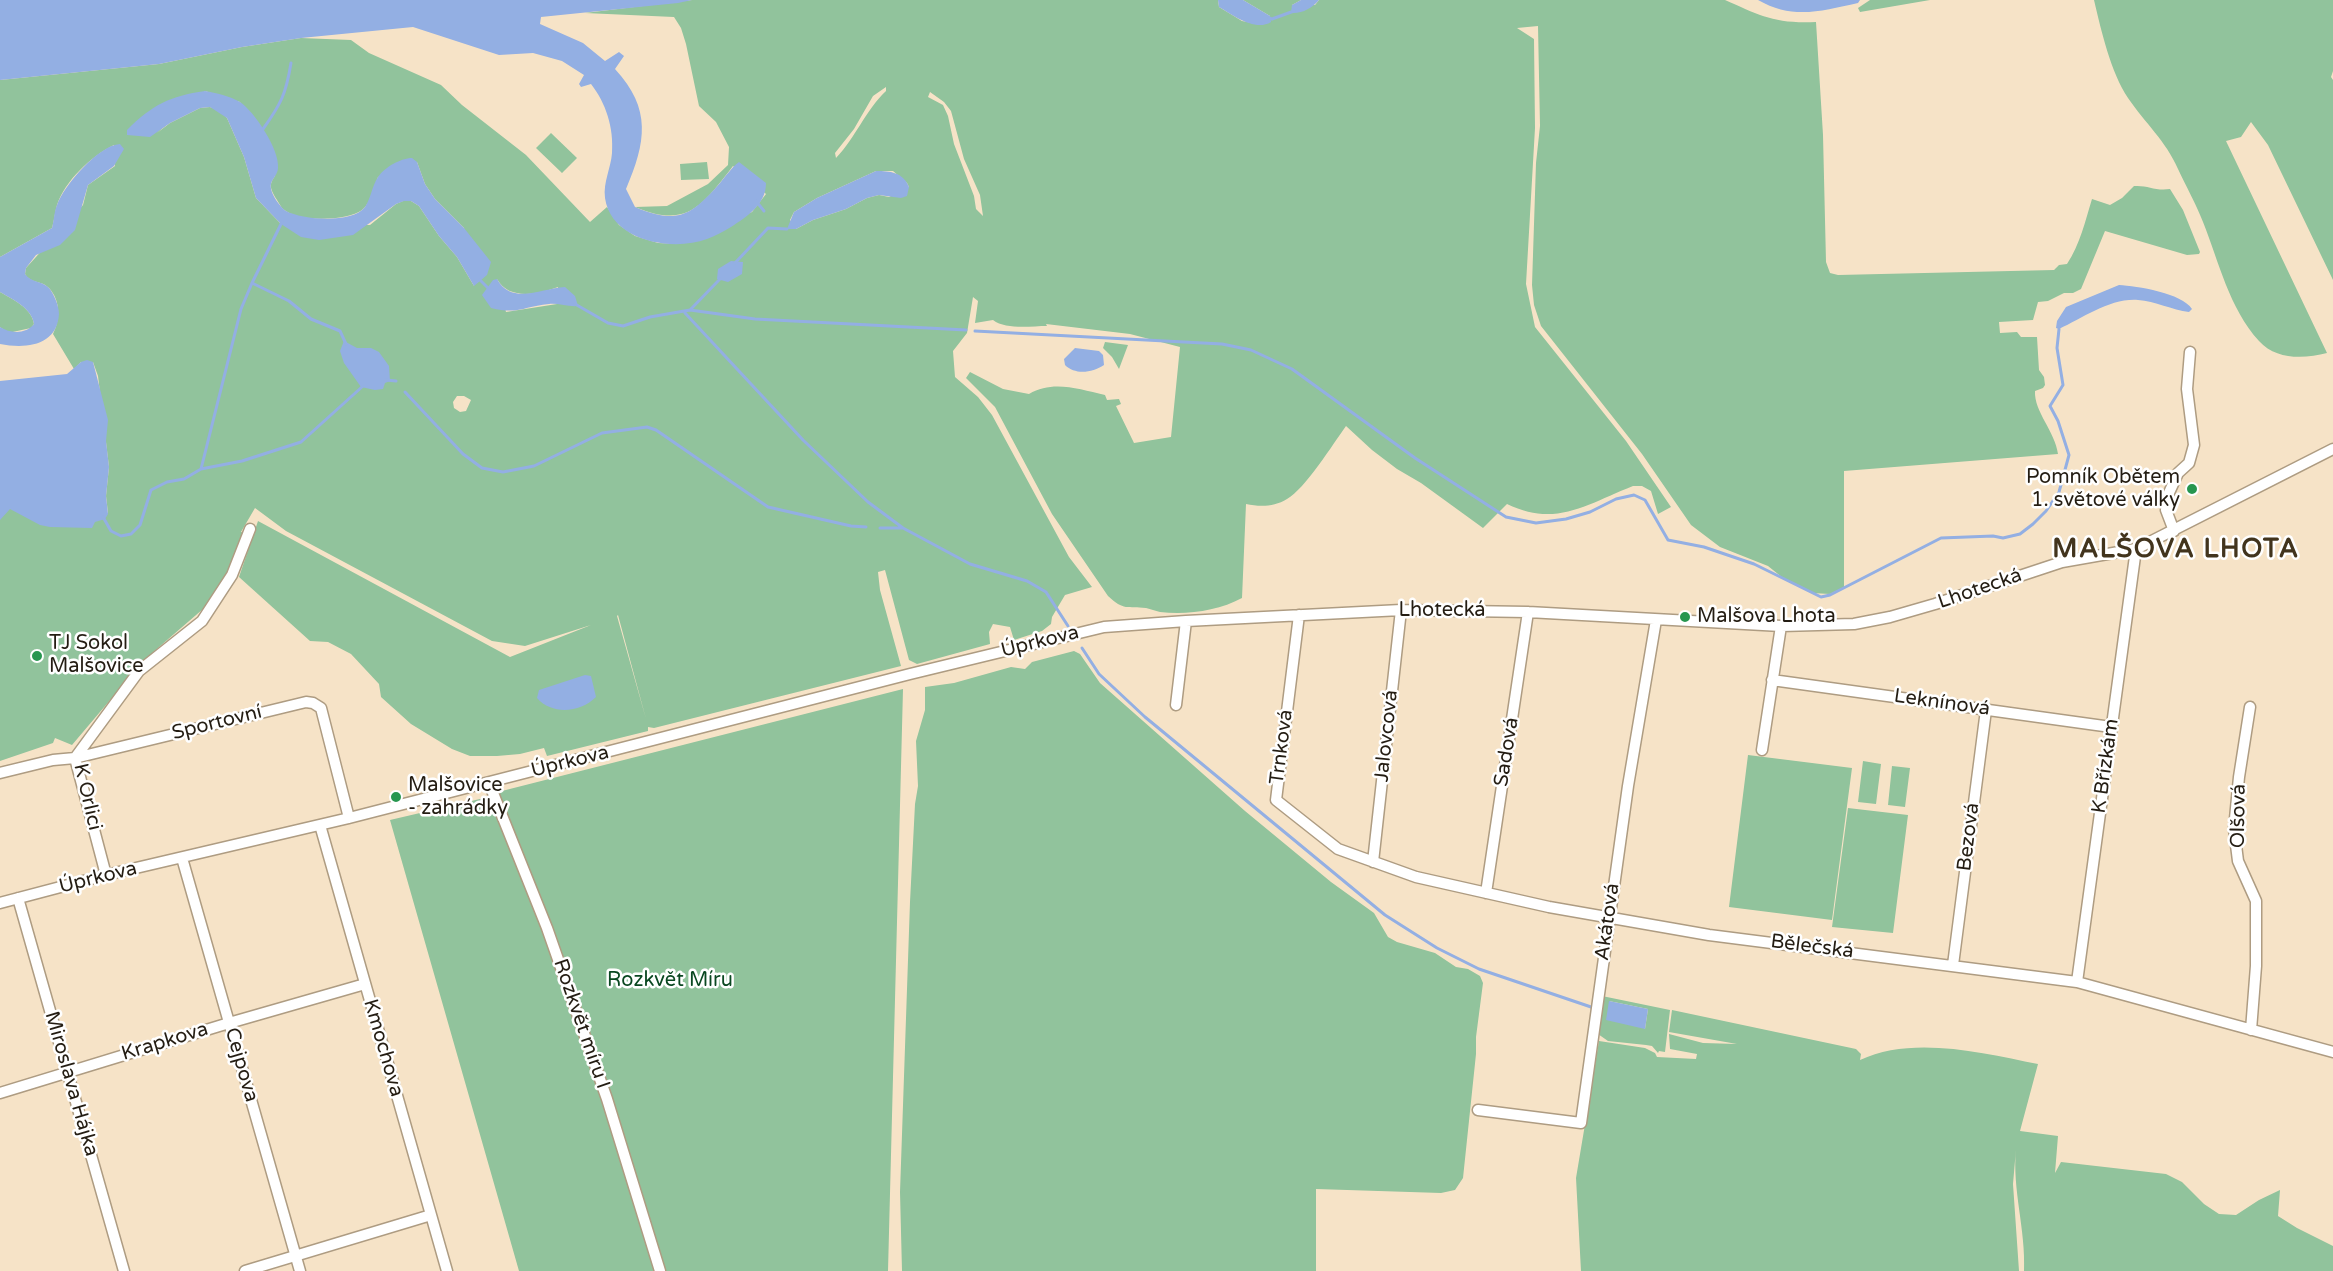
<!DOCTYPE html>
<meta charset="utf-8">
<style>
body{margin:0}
canvas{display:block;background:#f6e3c7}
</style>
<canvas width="2333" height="1271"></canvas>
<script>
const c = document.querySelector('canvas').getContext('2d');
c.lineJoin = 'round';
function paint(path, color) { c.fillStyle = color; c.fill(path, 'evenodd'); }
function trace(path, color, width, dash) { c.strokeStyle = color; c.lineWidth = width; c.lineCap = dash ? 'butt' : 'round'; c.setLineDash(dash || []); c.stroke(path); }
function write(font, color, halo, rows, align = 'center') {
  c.font = font + ' "Varela Round",sans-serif'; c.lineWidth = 5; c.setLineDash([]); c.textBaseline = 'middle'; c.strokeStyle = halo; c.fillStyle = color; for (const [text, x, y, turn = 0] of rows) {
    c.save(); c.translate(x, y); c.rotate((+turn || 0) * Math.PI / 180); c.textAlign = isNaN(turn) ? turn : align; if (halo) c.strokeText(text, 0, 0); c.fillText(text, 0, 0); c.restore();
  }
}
const green = new Path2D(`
 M692,0h526l1,7 23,14 20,4 8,-9 -27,-16h58l-9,5h23l4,-5h406c34,15 49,24 91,22l7,113 3,127 4,11 8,2 216,-5 5,-5 8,-1c13,-20 18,-42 25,-65l18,6 12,-7 12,-12c14,-1 20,5 36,3l13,21 17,42 -1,2 -12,1 -82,-24 -24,58 -8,4h-9l-16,8 -10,1 -5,18 -34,2 1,11 17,-1 4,5h16l2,33 5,7 1,8 -2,3 -8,3c-1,21 20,40 23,63l-214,17v116l-14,7 -18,-1 -29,-15 -15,-12 -48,-19 -29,-22 -49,-71 -101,-128 -7,-21 -2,-20 4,-122 4,-37 -2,-100 -21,2 17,11 1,89 -9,156 9,43 91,114 45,66 -13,7 -7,-23 -9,-5h-9c-46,18 -77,42 -126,18l-24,24 -62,-45 -24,-14 -25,-19 -26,-24c-13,18 -41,63 -59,73 -13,8 -27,8 -41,5l-4,94c-24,13 -55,17 -82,14 -5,-1 -9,-3 -14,-4 -19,-2 -22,3 -38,-12l-56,-82 -57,-107 -29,-29 4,-6 33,17 26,5c24,-14 49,-5 76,1l2,5 12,-1 2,5 -5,2 18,37 37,-6 9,-90 -50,-13 -84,-10 1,2c-16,0 -41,4 -54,-6l-18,3 3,-22 -5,-4 -6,36 -14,18 2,26 23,20 14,18 77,142 23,30 -27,8 -13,22 -1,7 -9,7 -28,9 -4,-13 -17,-3 -4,8 1,12 -73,20 -8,-4 -24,-90 -7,2 2,18 21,76 -247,62 -6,-1v4l-101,25 -3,-8 -24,6 -23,2h-27l-18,-7 -41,-25 -30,-27 -2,-13 -28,-30 -23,-12 -18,-1 -71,-64 19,-56 252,136 81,-32 -66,21 -33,-5 -206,-110 -31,-23 -14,24 6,1 -16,38 -28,38 -59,51 -72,85 -17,-7 -2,5 -53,18v-258l108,10 -2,-17 3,-29 -11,-91 -5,-14h-12l-7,7 -21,-35c7,-14 8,-33 -4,-46 -8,-8 -18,-4 -24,-14l1,-6 57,-63 5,-20 27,-19 -1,-21c-23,11 -49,36 -57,60 -2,7 -3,16 -5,23l-52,29v-177l159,-16 83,-17 59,-9 50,2 18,13 72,32 21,20 64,50 64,67 17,-15 12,18 16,11 23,7 21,1 73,-32 14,-18 -33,-28c-31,40 -46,63 -98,41l32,-1 41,-22 20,-19 1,-18 -13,-25 -17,-16 -13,-62 -5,-16 -7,-11 -89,-4zM886,87v4c-21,20 -30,46 -50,67l-1,-5 19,-24 19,-33zM205,91l35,11 35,74c-6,8 -5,12 0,21 2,3 5,8 7,11 14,15 65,13 80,2 9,-7 12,-23 16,-33l39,-15 8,22 10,15 29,29 10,58 -17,-29 -18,-21 -20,-30 -8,-5h-8l-7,3 -26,21 -89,-1 -25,-26 -12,-41 -17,-39 -7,-7 -10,-4 -10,1 -30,15 -13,10zM930,92l14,10 7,9 13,48 16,36 3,21 -7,-7 -2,-13 -20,-52 -6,-28 -5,-11 -15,-8zM876,171h17l14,12 2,4 -20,10 -10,-2 -12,3 -21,11 -33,11 -17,9 -6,-9 4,-8 23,-14zM497,279c12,22 42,15 61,8l-1,17 -51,8zM457,396h7l7,4 -5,11 -6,1 -6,-4 -1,-6zM618,615l28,104 -29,-103z
 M1870,0h60l-70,12 -2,-4z
 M2094,0h239v71l-2,6 2,3v200l-65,-135 -17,-23 -10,15 -15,4 101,212c-23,6 -51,7 -68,-12 -30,-33 -40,-79 -56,-119 -7,-18 -17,-36 -25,-53 -12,-28 -33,-46 -50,-71 -17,-25 -27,-68 -34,-98z
 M551,133l26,25 -15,15 -26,-25z
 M707,162l2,17 -28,1 -1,-16z
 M0,292c12,7 32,16 34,32l-3,4 -23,5 -8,-6z
 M1105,342l23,3 -9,24 -7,-12 -9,-9z
 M1074,651l6,3 20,29 145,128 86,71 43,31 14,24 9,5 38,11 21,14 12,2 12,7 3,7 -7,54v17l-13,124 -8,12 -14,3 -125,-4v82h-414l-2,-79 10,-290 5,-98 3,-18 -2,-45 9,-31v-23l29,-4 57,-16 14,2 7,-7z
 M903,689l-15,582h-369l-129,-451 107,-25 1,-3z
 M1748,755l104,13 -20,152 -103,-13z
 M1863,761l18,3 -5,40 -18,-2z
 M1892,766l18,2 -5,39 -17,-2z
 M1848,808l60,7 -15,118 -61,-6z
 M1602,996l68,14 -5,42 -6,-1 -1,2 -6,-7 -6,-1 -38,-4 -10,-7zM1609,1001l39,8 -3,20z
 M1672,1010l184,39 5,5 -1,6c52,-25 124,-7 178,4l-18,67 38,5 -3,37 6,-11 105,12 16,8 22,22 15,10 17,1 23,-15 21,-10 -2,26 19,12 36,18v25h-309c2,-41 -12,-81 -8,-122l-3,35 6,87h-438l-5,-93 23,-137 46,7 10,5 2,4 39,2 1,-5 -27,-5 -1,-15 34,9 34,1 -68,-12z`);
const water = new Path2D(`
 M0,0h692l-14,3 -137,14 -1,7 43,19 22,18 14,-9 5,4 -9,13c37,40 31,73 11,120l9,18c42,18 56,9 85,-24 6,-7 11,-15 19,-21l27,21c0,21 -18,33 -35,44 -7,4 -16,9 -24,12 -35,13 -96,2 -102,-41 -2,-16 6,-30 7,-45 2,-25 -6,-50 -21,-69l-10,3 -2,-3 5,-9 -22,-14 -29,-8 -34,2 -86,-28 -112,11 -59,9 -83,17 -159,16z
 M1218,0h25l27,16 1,6c-16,10 -38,-7 -52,-15z
 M1301,0h18c-7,8 -17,14 -28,13l1,-8z
 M1758,0h102l-2,3c-37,8 -65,17 -100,-3z
 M205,91c11,2 25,5 35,11 14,9 40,48 38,66 0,6 -6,11 -7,16 -2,8 9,23 15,27 17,9 66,13 79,-4 6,-9 7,-21 13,-30 7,-10 23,-19 34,-19l5,4 8,22 10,15 29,29 27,34 -4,13 -13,11 -17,-29 -18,-21 -20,-30 -8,-5h-7l-8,3 -43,31 -34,5 -18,-3 -20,-13 -25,-26 -12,-41 -17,-39 -17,-11 -10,1 -30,15 -20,14 -23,-2v-5c25,-25 43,-34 78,-39z
 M120,144l4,5 -10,17 -26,19 -13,45 -15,15 -24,10 -10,13 -1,6c6,9 16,6 24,14 5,6 10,18 10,26 -2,32 -33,35 -59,30v-17c11,7 26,7 34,-3 -2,-16 -22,-25 -34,-32v-35l52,-29c2,-7 2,-16 5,-23 7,-20 42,-60 63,-61z
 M876,171c14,0 27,1 33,16l-2,9 -6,2 -22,-3 -12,3 -21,11 -33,11 -17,9h-9l7,-17 23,-14z
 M731,261l12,1 -1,12 -14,8 -11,-3 1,-10z
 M497,279c15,27 45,9 68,8l10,9 3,10c-10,1 -19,-3 -29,-2 -24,2 -31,11 -58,4l-9,-13 11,-15z
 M2119,285c18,1 63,8 73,24l-3,3c-17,-2 -34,-11 -51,-12 -28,-2 -55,18 -79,29l-3,-1 1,-7 9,-14z
 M344,341l13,7h14l8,4 10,14 1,15 -5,2 -2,6 -8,1 -14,-3 -17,-24 -4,-12z
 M1075,348l24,3 4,4 1,10c-12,8 -29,10 -39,0l-1,-6z
 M87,360l6,2 15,58 -2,21 3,26 -3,29 2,18 -3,5 -10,3 -3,6 -42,-1 -10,-2 -30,-16 -10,11v-139l67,-7 14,-12z
 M585,675l6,1 5,21c-15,15 -43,19 -59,1l2,-8z
 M1609,1001l39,8 -3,20 -39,-9z`);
const stream = new Path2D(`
 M1269,18l3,1 22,-8
 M263,129c18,-25 23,-35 28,-66
 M756,201l8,10
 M282,222l-30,61 37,18 22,18 29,12 6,13
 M735,263l33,-35 19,1
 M480,280l10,10
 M575,304l33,19 15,3 27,-9 40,-7 65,9 211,11
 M690,310l30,-31
 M685,313l118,127 65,62 35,26 67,36 57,17 19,11 22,34
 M975,331l247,13 29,6 41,19 123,89 91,59 30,6 30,-4 24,-7 26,-13 18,-4 11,5 23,40 36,7 50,17 67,33 9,-2 111,-57 52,-2 10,2 17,-4 13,-10 13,-13 13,-19 10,-37 -11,-34 -8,-15 13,-21 -6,-37 2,-19
 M386,380l10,1
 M405,392l58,62 19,14 21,4 31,-6 68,-33 45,-6 9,3 112,77 83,19 15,1
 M201,469l40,-160 11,-26
 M103,517l8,14 10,5 10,-2 9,-9 11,-35 16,-8 17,-3 17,-10 41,-8 59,-19 62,-56
 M880,528h22
 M1082,648l17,26 46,43 240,198 52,33 42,21 115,39`);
const minor = new Path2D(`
 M2174,531l-8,-21 2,-15 10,-22 11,-10 5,-18 -7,-56 3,-37
 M1299,615l-23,185 62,49 78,28 133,30 160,28 368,47 256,70
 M1772,680l339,47
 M1176,705l10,-84
 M2250,707l-11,70 -5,52 4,32 18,40v65l-5,64
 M1762,750l19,-124
 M75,758l64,-87 63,-50 30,-46 18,-46
 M75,758l31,117
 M0,773l53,-13 22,-2 231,-56 7,1 8,5 28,110
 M489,783l58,145 60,171 53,172
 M320,825l127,446
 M182,858l118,413
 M1373,862l28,-252
 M1486,893l42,-281
 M18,898l106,373
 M0,903l106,-28 243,-57 561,-144 194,-47 82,-6 215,-11 127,2 253,14 73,-2 36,-7 45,-13 127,-42 74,-13 197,-100
 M1953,965l33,-255
 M2077,982l59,-433
 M0,1093l229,-70 136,-39
 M1478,1110l103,13 47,-337 28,-166
 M245,1271l186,-56`);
const markers = [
 [2192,489,6,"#27964f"],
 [1685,617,6,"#27964f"],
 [37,656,6,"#27964f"],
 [396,797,6,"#27964f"]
];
const poiNames = [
 ["Pomník Obětem",2180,478,"right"],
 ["1. světové války",2180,501,"right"],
 ["Malšova Lhota",1697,617],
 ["TJ Sokol",49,644],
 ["Malšovice",49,667],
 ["Malšovice",408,786],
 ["- zahrádky",408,809]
];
const streetNames = [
 ["Lhotecká",1980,589,-19],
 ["Lhotecká",1442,611],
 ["Úprkova",1040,642,-14],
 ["Leknínová",1942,703,8],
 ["Sportovní",217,723,-14],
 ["Jalovcová",1387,736,-84],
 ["Trnková",1282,747,-83],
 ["Sadová",1507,752,-81],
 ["Úprkova",570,762,-14],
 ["K Břízkám",2106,766,-82],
 ["K Orlici",87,797,77],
 ["Olšová",2239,816,-89],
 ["Bezová",1969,837,-83],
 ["Úprkova",98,878,-14],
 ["Akátová",1608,922,-82],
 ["Bělečská",1812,947,7],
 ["Rozkvět míru I",581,1024,71],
 ["Krapkova",165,1042,-17],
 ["Kmochova",383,1048,74],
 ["Cejpova",241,1065,74],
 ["Miroslava Hájka",71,1084,74]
];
const parkNames = [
 ["Rozkvět Míru",670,981]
];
const districtNames = [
 ["MALŠOVA LHOTA",2176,550]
];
paint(green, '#91c39c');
paint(water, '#93afe3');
trace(stream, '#93afe3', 3);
trace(minor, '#ae9c82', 13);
trace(minor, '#fff', 10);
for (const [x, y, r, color] of markers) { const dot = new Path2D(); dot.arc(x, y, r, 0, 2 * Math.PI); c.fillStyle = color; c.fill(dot); trace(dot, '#fff', 2); }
write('20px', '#241d13', '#fff', poiNames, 'left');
write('20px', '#241d13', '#fff', streetNames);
write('20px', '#0a4821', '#fff', parkNames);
c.letterSpacing = '1.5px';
write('bold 26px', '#42341d', '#fff', districtNames);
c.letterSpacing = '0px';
</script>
